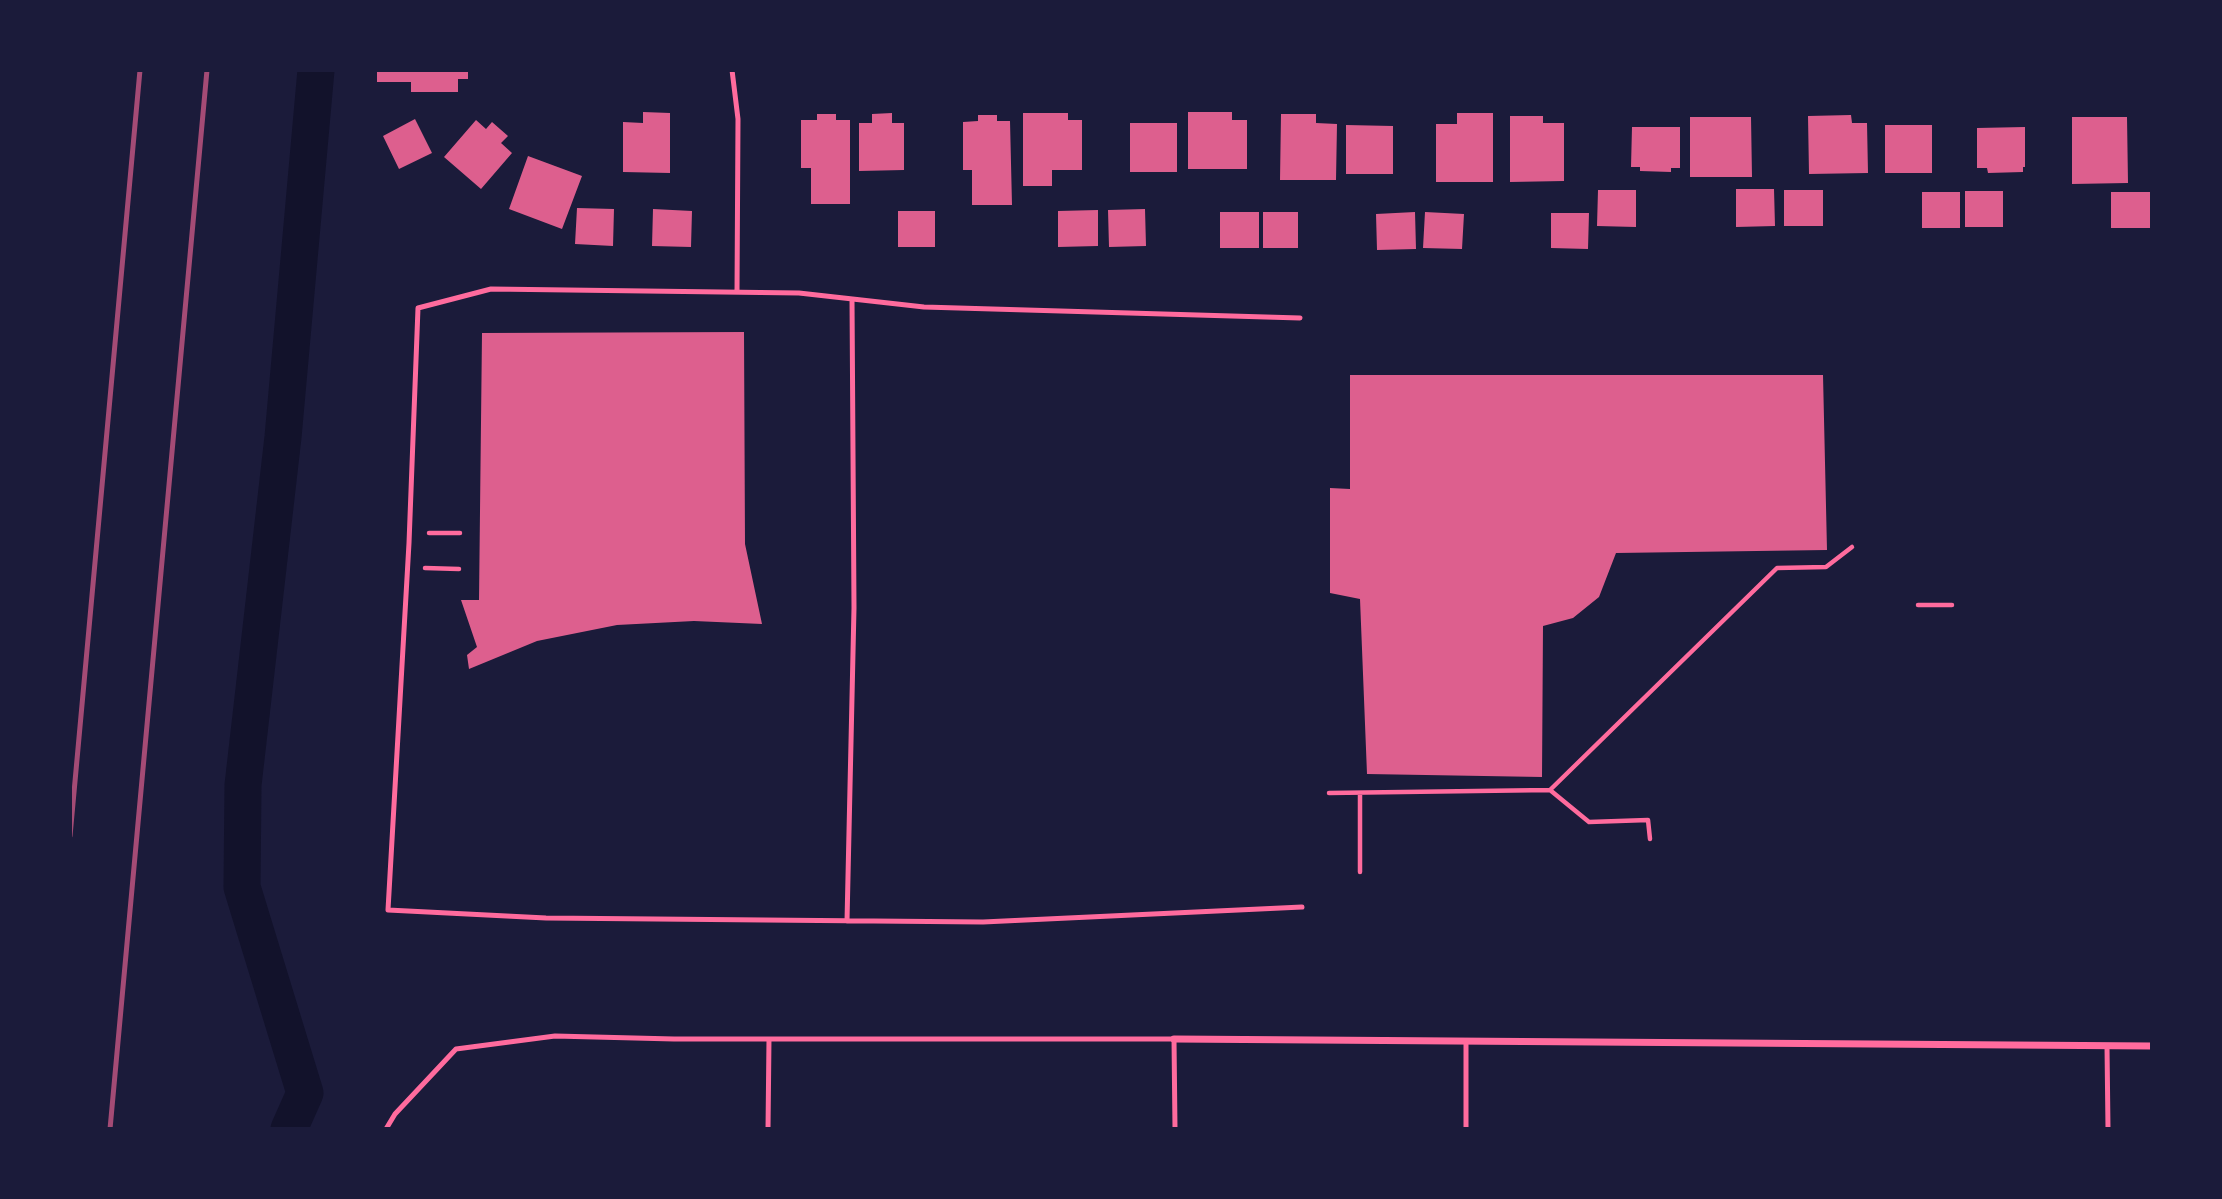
<!DOCTYPE html>
<style>
body{margin:0}
#map{position:relative;width:2222px;height:1199px;overflow:hidden;background:#1b1b3a;font-family:"Nunito Sans",sans-serif}
canvas{display:block}
.frame{position:absolute;inset:0;border:72px solid #1b1b3a;pointer-events:none}
</style>
<div id="map">
<canvas width="2222" height="1199"></canvas>
<div class="frame"></div>
</div>
<script>
const c = document.querySelector('canvas').getContext('2d');
c.lineJoin = 'round';
function trace(path, color, width, dash) { c.strokeStyle = color; c.lineWidth = width; c.lineCap = dash ? 'butt' : 'round'; c.setLineDash(dash || []); c.stroke(path); }
function paint(path, color) { c.fillStyle = color; c.fill(path, 'evenodd'); }
const canal = new Path2D(`
 M289,1129l16,-36 -63,-206 1,-102 40,-348 33,-367`);
const building = new Path2D(`
 M377,70h91v9h-10v13h-47v-10h-34z
 M643,112l27,1v60l-47,-1v-50l20,1z
 M1188,112h44v8h15v49h-59z
 M892,113v10h12v47l-45,1v-48h13v-9z
 M1023,113h45v7h14v50h-30v16h-29z
 M1457,113h36v69h-57v-58h21z
 M817,114h19v6h14v84h-39v-36h-10v-48h16z
 M1281,114h35v9l21,1 -1,56h-56z
 M978,115h19v6h13l2,84h-40v-35h-9v-48l15,-1z
 M1851,115l1,8h15l1,50 -59,1 -1,-58z
 M1510,116h33v7h21v58l-54,1z
 M1690,117h61l1,60h-62z
 M2072,117h55l1,66 -56,1z
 M415,119l17,34 -33,16 -16,-33z
 M476,120l10,9 6,-7 16,14 -7,7 11,10 -31,36 -37,-32z
 M1130,123h47v49h-47z
 M1346,125l47,1v48h-47z
 M1885,125h47v48h-47z
 M1632,127h48v41h-9v4l-31,-1v-4h-9z
 M2025,127v40h-2v5l-35,1 -1,-5h-10v-40z
 M528,156l54,20 -20,53 -53,-20z
 M1736,189h38l1,37 -39,1z
 M1598,190h38v37l-39,-1z
 M1784,190h39v36h-39z
 M1965,191h38v36h-38z
 M1922,192h38v36h-38z
 M2111,192h41v36h-41z
 M577,208l37,1 -1,37 -38,-2z
 M653,209l39,2 -1,36 -39,-1z
 M1145,209l1,37 -37,1 -1,-37z
 M1098,210v36l-40,1v-36z
 M898,211h37v36h-37z
 M1220,212h39v36h-39z
 M1263,212h35v36h-35z
 M1415,212l1,37 -39,1 -1,-36z
 M1425,212l39,2 -2,35 -39,-1z
 M1551,213h38l-1,36 -37,-1z
 M744,332l1,212 17,80 -68,-3 -77,4 -80,16 -68,28 -2,-14 10,-8 -16,-47h18l3,-267z
 M1350,375h473l4,175 -211,3 -17,44 -26,21 -30,8 -1,151 -175,-3 -7,-175 -30,-6v-105l20,1z`);
const path = new Path2D(`
 M429,533h31
 M425,568l34,1
 M1918,605h34
 M1550,790l39,32 59,-2 2,19
 M1329,793l221,-3 227,-222 49,-1 26,-20
 M1360,793v79`);
const service = new Path2D(`
 M732,70l6,49 -1,173
 M1300,318l-376,-11 -125,-14 -308,-4 -73,19 -9,235 -21,367 158,8 437,4 319,-15
 M847,921l7,-313 -2,-309
 M1466,1041v88
 M2107,1046l1,83
 M386,1129l9,-15 61,-65 99,-13 119,3h500l1,90
 M768,1129l1,-90`);
const minor = new Path2D(`
 M1174,1039l978,7`);
const rail = new Path2D(`
 M70,836l70,-766
 M110,1129l97,-1059`);
trace(canal, '#12122b', 37);
paint(building, '#dd5f8e');
trace(path, '#ff6b9d', 4.5);
trace(service, '#ff6b9d', 5);
trace(minor, '#ff6b9d', 7);
trace(rail, '#a44b75', 5);
</script>
